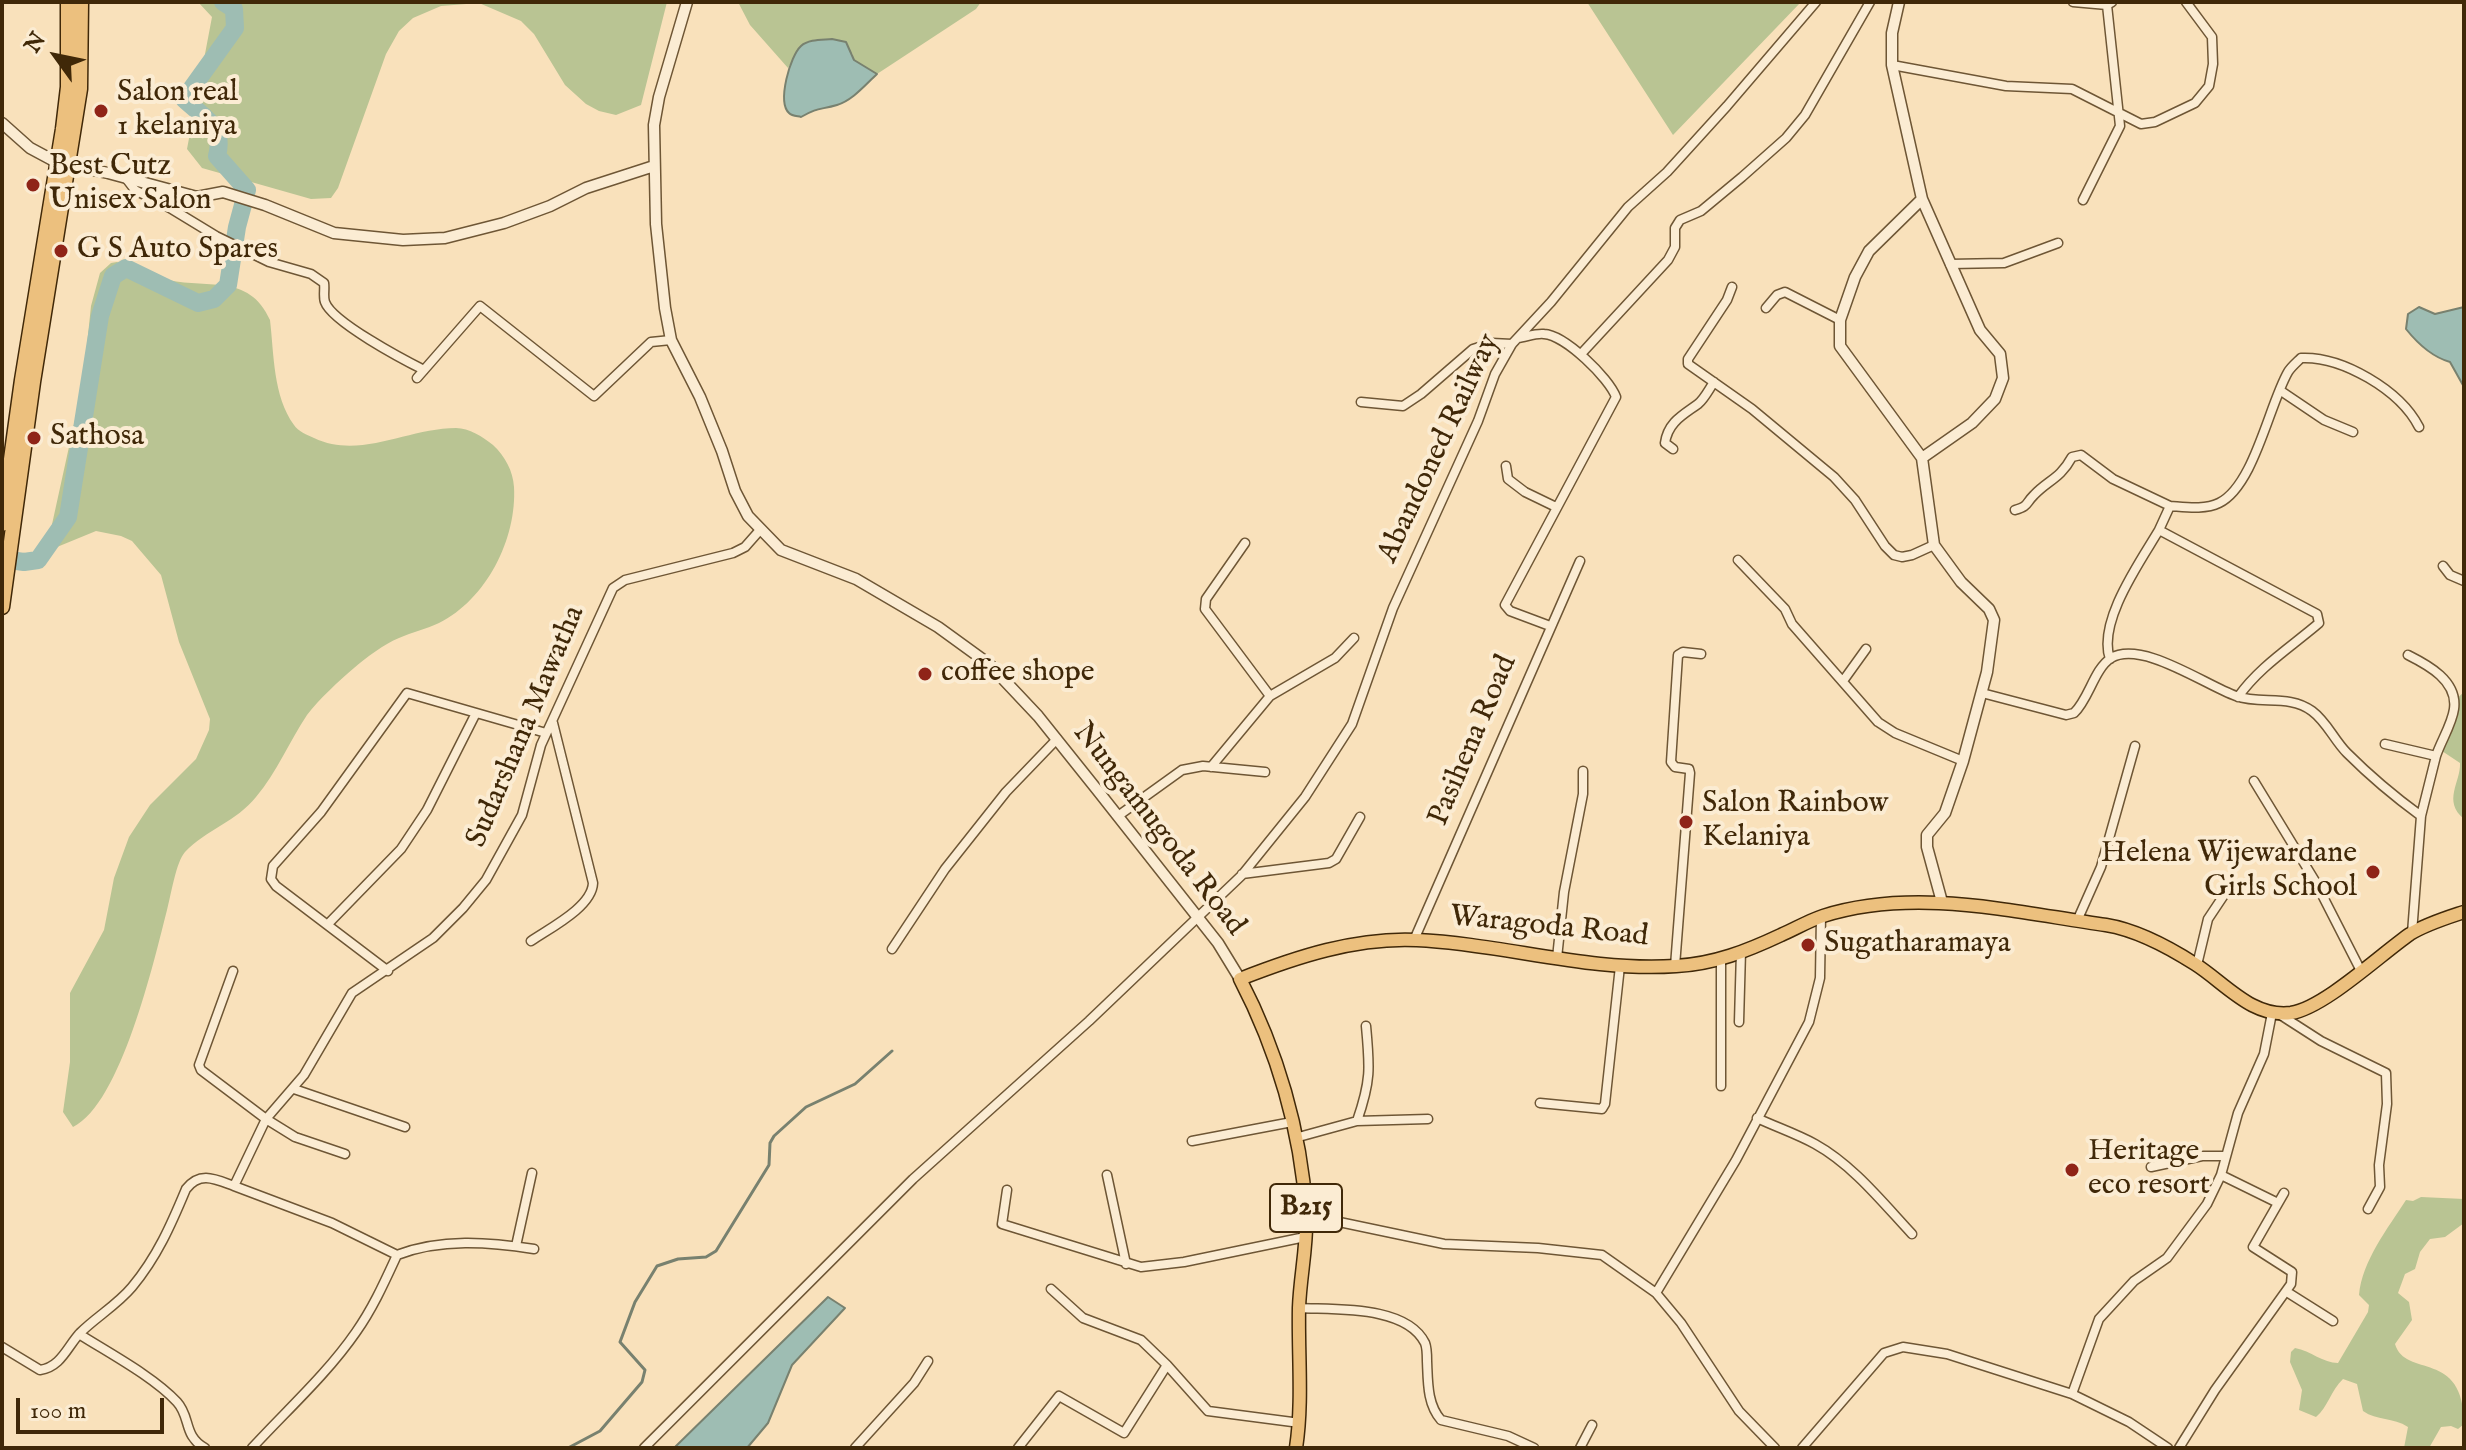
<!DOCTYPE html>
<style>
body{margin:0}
#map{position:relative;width:2466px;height:1450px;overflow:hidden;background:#f9e1bb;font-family:"IM FELL English",serif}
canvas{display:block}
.frame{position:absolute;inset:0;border:4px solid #402808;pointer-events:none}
.north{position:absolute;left:16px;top:16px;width:80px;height:80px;-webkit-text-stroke:6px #fbecd3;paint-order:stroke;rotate:303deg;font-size:22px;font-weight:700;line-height:32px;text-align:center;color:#402808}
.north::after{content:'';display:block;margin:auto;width:28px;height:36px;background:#402808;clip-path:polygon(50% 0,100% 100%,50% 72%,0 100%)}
.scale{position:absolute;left:16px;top:1398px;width:148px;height:36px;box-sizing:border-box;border:4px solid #402808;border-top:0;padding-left:10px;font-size:24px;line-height:28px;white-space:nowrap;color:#402808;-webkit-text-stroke:6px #fbecd3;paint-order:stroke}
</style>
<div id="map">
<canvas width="2466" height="1450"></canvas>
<div class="frame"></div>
<div class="north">N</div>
<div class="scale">100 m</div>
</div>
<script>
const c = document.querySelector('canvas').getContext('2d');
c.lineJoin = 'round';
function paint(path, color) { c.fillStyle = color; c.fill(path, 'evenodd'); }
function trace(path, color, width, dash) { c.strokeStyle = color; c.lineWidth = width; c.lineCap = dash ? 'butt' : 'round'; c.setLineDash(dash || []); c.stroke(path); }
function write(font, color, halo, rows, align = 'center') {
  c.font = font + ' "IM FELL English",serif'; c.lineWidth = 8; c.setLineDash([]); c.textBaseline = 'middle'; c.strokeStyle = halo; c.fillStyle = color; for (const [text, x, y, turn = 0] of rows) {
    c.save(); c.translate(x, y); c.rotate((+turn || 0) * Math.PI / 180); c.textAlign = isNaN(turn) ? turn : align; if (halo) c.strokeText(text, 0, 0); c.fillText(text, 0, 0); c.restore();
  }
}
const green = new Path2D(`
 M198,2h469l-26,103 -25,10 -17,-4 -13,-7 -21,-19 -31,-51 -13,-13 -42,-18 -38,3 -28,12 -14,13 -13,23 -48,134 -7,10 -20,1 -109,-31 -15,-19 25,-132z
 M738,2h243l-5,7 -99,65 -23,-14 -2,-7 -52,-6 -12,21 -38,-43z
 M1587,2h214l-128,133z
 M117,262c16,6 32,13 48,17 40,11 84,-7 105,41 4,34 3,76 24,105 4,6 13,10 20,13 46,22 94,-10 142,-10 13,0 27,9 37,17 12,11 20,26 21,42 3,52 -28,113 -75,136 -12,6 -27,9 -40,15 -15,6 -32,19 -45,30 -15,13 -35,31 -47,47 -18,27 -30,57 -51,82 -19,24 -50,33 -71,55 -9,10 -14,43 -18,58 -13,51 -46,194 -94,217l-10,-15 7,-50v-69l34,-63 10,-52 15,-41 21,-32 46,-46 13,-29 1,-11 -31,-77 -18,-67 -29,-34 -11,-5 -25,-5 -39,16 -8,-9 34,-155 8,-77 9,-33 11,-10z
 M2464,692v127c-22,-18 -3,-37 -4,-56l-21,-14 15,-48z
 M2421,1197l43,2v24l-19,14 -15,2 -10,13 -5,17 -10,5 -7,19 11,9 3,18 -17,24c10,35 69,4 69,80l-6,5 -7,-3 -10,1 -12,21h-25l4,-21c-15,-10 -31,-6 -45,-16l-6,-27 -14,-5c-12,11 -15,28 -27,38l-17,-7 3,-20 -12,-28 1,-10 4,-4c16,3 28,15 43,15l30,-51 1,-7 -10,-10c3,-34 29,-67 47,-95l7,1z`);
const water = new Path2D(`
 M832,39l14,3 8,18 23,14c-12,11 -24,26 -40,31 -17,5 -19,2 -36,12 -4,-1 -9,-1 -12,-4 -12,-11 1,-57 12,-67 8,-7 21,-6 31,-7z
 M2419,307l16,7 29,-7v80l-14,-25c-18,-5 -32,-18 -44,-33l2,-15z
 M828,1297l17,11 -53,57 -24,58 -21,25h-73z`);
const stream = new Path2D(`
 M568,1448l32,-17 42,-49 3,-12 -25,-28 15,-40 22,-36 21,-7 28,-2 10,-6 53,-86 1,-22 4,-7 32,-29 49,-23 37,-33`);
const river = new Path2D(`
 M2,559l22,3 14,-2 30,-43 32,-201 13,-40 13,-8 72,35 16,-4 14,-14 9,-58 10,-37 -30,-34c8,-30 -13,-38 -33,-57l51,-71 -1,-19 -11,-7`);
const minor = new Path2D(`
 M2073,2l34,3 5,-3
 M1892,65l114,21 66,3 69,35 14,-2 40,-19 14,-17 4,-22 -1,-27 -26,-35
 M125,177l10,13 35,18 46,28 53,26 42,12 13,9c1,6 -1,14 1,19 7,20 79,58 99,68
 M2083,200l37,-74 -13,-121
 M1950,264l54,-1 54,-20
 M1732,287l-5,13 -39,59v5l64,45 82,68 21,23 30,46 9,9 8,2 10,-2 22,-10
 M1766,308l11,-13 8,-3 55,28
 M1518,338c8,-1 18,-5 26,-4 21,1 65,44 72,63l-111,208 5,6 40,15
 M1581,354l87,-94 7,-13v-19l5,-8 21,-9 41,-34 44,-39 19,-23 65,-113
 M417,378l63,-72 114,90 57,-54 20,-2
 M2281,391l43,29 29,12
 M1361,402l42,4 18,-12 52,-45 19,-6 20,1
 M1673,449l-8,-6c3,-21 18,-28 33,-39 7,-6 11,-15 16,-22
 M1506,466l2,13 17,13 31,15
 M2015,510c14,-4 10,-6 19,-15 14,-15 26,-16 38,-38l9,-2 32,24 57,27
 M2159,530l11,-24c15,1 35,4 49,-3 35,-17 50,-98 69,-131 3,-5 9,-10 13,-14 41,-2 99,32 118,69
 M1738,560l47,49 7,15 86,98 17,11 68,28
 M2443,566l7,9 14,6
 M2408,655c20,10 50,26 46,54 -2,15 -13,32 -18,47
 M2110,659c-13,-37 30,-97 49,-129l158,84 2,9c-28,24 -60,44 -81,74
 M1843,681l23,-32
 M1982,693l84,22 8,-2c15,-14 20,-44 37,-55 31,-18 94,27 125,38 25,9 53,-2 76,15 15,11 22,29 35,42 23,23 48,44 74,63
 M1270,696l65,-38 19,-20
 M2385,744l51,12 -15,60 -9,117
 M1211,767l59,-71 -65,-87 1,-10 39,-56
 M2254,781l61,100 46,90
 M1118,816l64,-46 21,-4 62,6
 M1242,874l87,-11 7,-4 24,-42
 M2077,921l24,-54 34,-121
 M328,924l73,-75 26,-39 49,-97
 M1414,940l166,-379
 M531,941c19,-13 61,-34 62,-58l-40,-160
 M892,949l53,-80 61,-77 51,-53
 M1557,958l7,-66 19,-98v-23
 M2197,965l11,-46 20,-30
 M1675,966l15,-193 -1,-4 -14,-2 -4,-5 7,-107 5,-3 18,2
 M233,971l-34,94 2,5 65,49 29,18 50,17
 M388,971l-112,-85 -5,-7 2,-13 48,-54 86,-119 139,40
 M2279,1014l42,27 65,32 1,31 -8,61 1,22 -12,22
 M1739,1022l2,-71
 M1721,1086v-126
 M294,1089l111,38
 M1540,1103l62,6 3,-5 15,-138
 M1757,1118c19,9 40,16 58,26 38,21 68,59 97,90
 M1357,1121c14,-40 13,-53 9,-95
 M1295,1138l62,-17 71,-2
 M1192,1141l100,-19
 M2151,1167l51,-11h23
 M1107,1175l19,89
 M2221,1175l57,28
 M234,1186l98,37 65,32
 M1007,1190l-5,34 139,43 43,-5 121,-25
 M1306,1215l138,29 94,4 64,7 54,38 25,30 58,88 36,37
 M516,1246l16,-73
 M1051,1289l32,29 58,22 26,25
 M2287,1292l46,29
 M1656,1293l80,-133 73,-138 11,-44 1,-62
 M1299,1308c36,2 107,-3 126,35 2,5 2,13 2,18 1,21 0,43 14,59l67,16 26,12
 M79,1334c30,19 75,43 98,68 14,15 6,34 28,46
 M2,1347l38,23c21,-3 27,-23 40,-37 16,-16 37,-28 52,-46 25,-30 39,-62 54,-98 14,-18 29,-10 48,-3l32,-67 38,-44 48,-82 81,-55 30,-30 23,-28 36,-65 19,-70 72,-157 12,-8 108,-27 12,-6 15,-17
 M2072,1394l27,-75 35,-38 33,-23 40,-54 14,-29 17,-62 26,-59 8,-41
 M252,1448c35,-38 75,-74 104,-116 17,-24 29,-51 41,-77 44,-17 92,-13 137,-6
 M644,1448l269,-269 176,-158 153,-146 63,-78 47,-73 41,-116 85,-187 17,-47 17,-30 39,-42 77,-95 39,-35 60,-66 89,-104
 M855,1448l59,-65 14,-22
 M1018,1448l41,-52 65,37 43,-68 41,46 92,12
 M1580,1448l12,-23
 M1802,1448l82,-95 19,-6 44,7 125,40 57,28 39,26
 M2179,1448l36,-58 76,-106 1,-12 -39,-25 31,-54`);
const tertiary = new Path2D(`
 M687,2l-28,95 -5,28 2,99 9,84 6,32 29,57 22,54 13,40 13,25 33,34 75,29 82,48 51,37 49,52 60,75 120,152 22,36
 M1899,2l-7,31v32l30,134 58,131 20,24 3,24 -8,21 -23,24 -50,35
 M2,123l28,25 28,15 50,10 89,24 26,-5 42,13 69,28 69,7 42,-2 59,-15 46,-17 36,-18 68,-22
 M1922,199l-53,52 -14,26 -15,43v26l82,112 12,87 27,37 28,27 5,11 -7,52 -24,89 -18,52 -18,22v12l15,55`);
const primary = new Path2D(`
 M1296,1448c7,-46 2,-93 3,-140 1,-32 9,-65 7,-97 -5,-80 -29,-161 -66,-232 56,-22 116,-42 177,-39 87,4 172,32 259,26 38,-2 71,-15 105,-31 14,-6 27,-14 42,-19 92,-29 190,-4 283,9 31,5 64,23 89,39 30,19 57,54 96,49 33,-5 90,-59 119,-79 16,-10 36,-16 54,-22`);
const trunk = new Path2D(`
 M2,524l20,-144 41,-251 5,-42v-85
 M2,607l31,-225 47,-293 1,-87`);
const markers = [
 [101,111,8,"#8f2418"],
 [33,185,8,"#8f2418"],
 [61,251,8,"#8f2418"],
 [34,438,8,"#8f2418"],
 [925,674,8,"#8f2418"],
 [1686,822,8,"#8f2418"],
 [2373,872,8,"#8f2418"],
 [1808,945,8,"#8f2418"],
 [2072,1170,8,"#8f2418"]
];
const shields = [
 [1306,1208,72]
];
const shieldNames = [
 ["B215",1306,1208]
];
const poiNames = [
 ["Salon real",117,94],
 ["1 kelaniya",117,128],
 ["Best Cutz",49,168],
 ["Unisex Salon",49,202],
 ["G S Auto Spares",77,251],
 ["Sathosa",50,438],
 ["coffee shope",941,674],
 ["Salon Rainbow",1702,805],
 ["Kelaniya",1702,839],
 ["Helena Wijewardane",2357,855,"right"],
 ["Girls School",2357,889,"right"],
 ["Sugatharamaya",1824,945],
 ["Heritage",2088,1153],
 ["eco resort",2088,1187]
];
const streetNames = [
 ["Abandoned Railway",1440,449,-65],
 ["Sudarshana Mawatha",527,727,-67],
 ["Pasihena Road",1474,741,-67],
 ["Nungamugoda Road",1158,830,52],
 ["Waragoda Road",1549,928,6]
];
paint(green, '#b9c493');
paint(water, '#9ebdb3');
trace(water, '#78816f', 2);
trace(stream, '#78816f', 3);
trace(river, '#9ebdb3', 18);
trace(minor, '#6e5635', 11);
trace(tertiary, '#6e5635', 13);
trace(primary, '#402808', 15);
trace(trunk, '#402808', 17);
trace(minor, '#fbecd3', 8);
trace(tertiary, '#fbecd3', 10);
trace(primary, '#ecc07e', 12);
trace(trunk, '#ecc07e', 14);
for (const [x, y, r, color] of markers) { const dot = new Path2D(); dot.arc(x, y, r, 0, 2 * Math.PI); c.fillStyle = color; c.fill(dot); trace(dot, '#fbecd3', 3); }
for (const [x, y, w] of shields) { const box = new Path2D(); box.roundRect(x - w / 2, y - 24, w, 48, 6); c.fillStyle = '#fbecd3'; c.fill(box); trace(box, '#402808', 2); }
write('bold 28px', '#402808', null, shieldNames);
write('30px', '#402808', '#fbecd3', poiNames, 'left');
write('30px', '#402808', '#fbecd3', streetNames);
</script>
